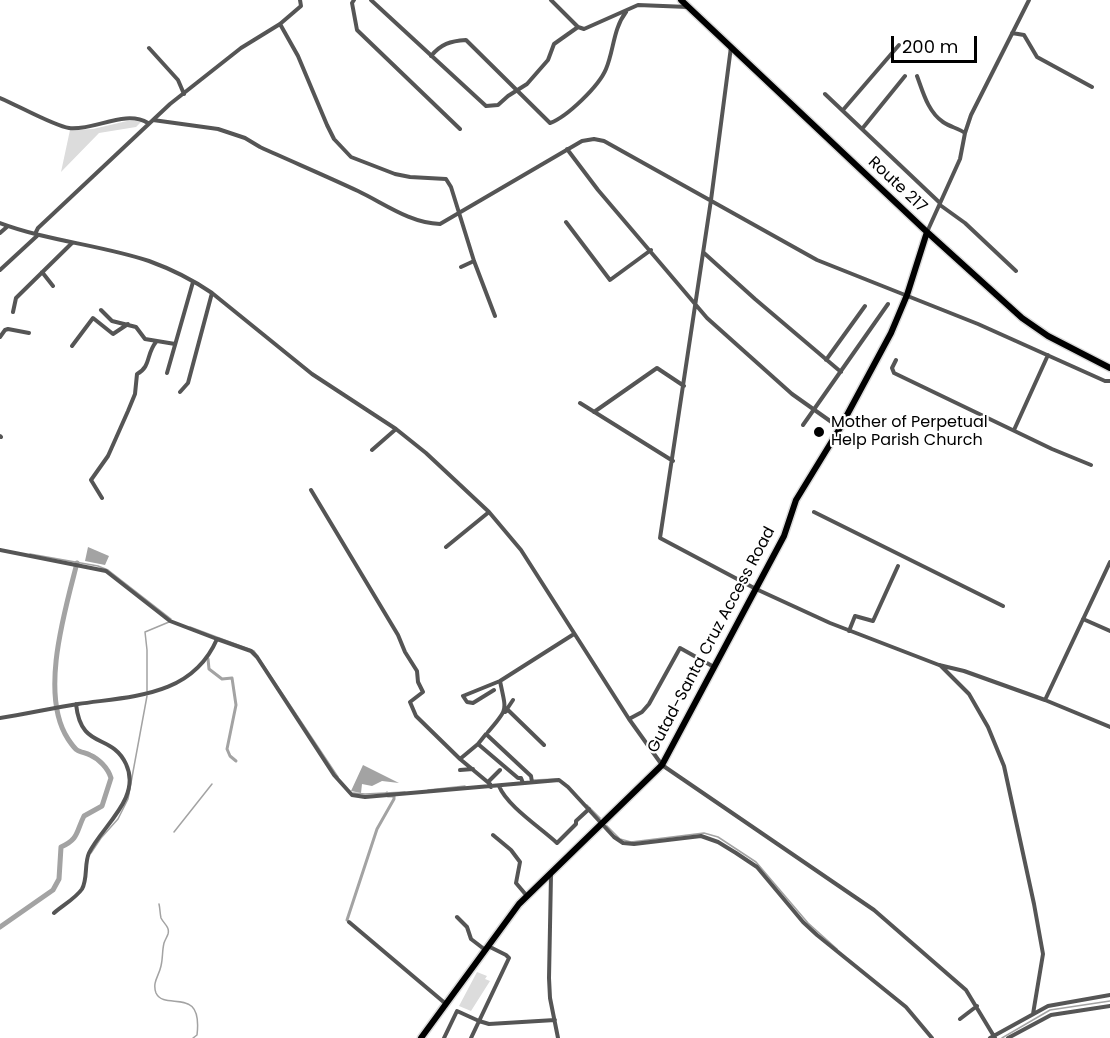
<!DOCTYPE html>
<style>
body{margin:0}
#map{position:relative;width:1110px;height:1038px;overflow:hidden;background:#fff;font-family:Poppins,sans-serif}
canvas{display:block}
.scale{position:absolute;left:891px;top:36px;width:86px;height:27px;box-sizing:border-box;border:3px solid #000;border-top:0;padding-left:8px;font-size:18px;line-height:21px;white-space:nowrap;color:#000;-webkit-text-stroke:4px #fff;paint-order:stroke}
</style>
<div id="map">
<canvas width="1110" height="1038"></canvas>
<div class="scale">200 m</div>
</div>
<script>
const c = document.querySelector('canvas').getContext('2d');
c.lineJoin = 'round';
function paint(path, color) { c.fillStyle = color; c.fill(path, 'evenodd'); }
function trace(path, color, width, dash) { c.strokeStyle = color; c.lineWidth = width; c.lineCap = dash ? 'butt' : 'round'; c.setLineDash(dash || []); c.stroke(path); }
function write(font, color, halo, rows, align = 'center') {
  c.font = font + ' Poppins,sans-serif'; c.lineWidth = 4.5; c.setLineDash([]); c.textBaseline = 'middle'; c.strokeStyle = halo; c.fillStyle = color; for (const [text, x, y, turn = 0] of rows) {
    c.save(); c.translate(x, y); c.rotate((+turn || 0) * Math.PI / 180); c.textAlign = isNaN(turn) ? turn : align; if (halo) c.strokeText(text, 0, 0); c.fillText(text, 0, 0); c.restore();
  }
}
const green = new Path2D(`
 M127,121h15l-6,6 -37,6 -38,39 9,-42 23,-1z
 M477,972l10,4 -2,3 5,2 -19,30 -12,-5z`);
const water = new Path2D(`
 M88,547l21,9 -4,9 -20,-4z
 M363,765l36,18 -17,-2 -10,5 -10,-2 -1,9 -10,-2z`);
const stream = new Path2D(`
 M30,554l68,12 10,4 63,49
 M190,627l64,24 84,126
 M147,691v-41l-2,-18 24,-10
 M533,780l24,-1
 M428,790l37,-4
 M353,793l12,1 40,-2
 M587,805l14,14
 M604,823l16,16 11,3 73,-9 14,4 38,25 52,61 29,26
 M174,832l38,-48
 M91,853l10,-15 17,-19 10,-20 19,-103
 M159,904c1,4 1,10 2,14 3,6 9,9 7,16 -1,3 -3,6 -4,9 -2,8 -1,15 -3,23 -2,10 -9,16 -5,27 9,19 47,-9 41,42l-4,3
 M1002,1038l48,-28 60,-9`);
const canal = new Path2D(`
 M208,659l1,10 13,10 10,-1 4,27 -9,44 3,7 6,5
 M347,920l30,-91 17,-30v-3h-6l-1,-3`);
const river = new Path2D(`
 M0,927l53,-37 6,-11 2,-32c18,-8 15,-15 23,-31l18,-10 9,-28c-3,-10 -12,-19 -21,-23 -4,-2 -10,-3 -13,-5 -3,-2 -7,-8 -9,-11 -29,-44 -3,-129 9,-176`);
const minor = new Path2D(`
 M354,0l-2,3 5,27 103,99
 M371,0l115,106 12,-1 10,-9 19,-12 21,-24 6,-16 24,-17
 M551,0l27,27 6,2 54,-24 50,2
 M280,24l18,32 29,69 7,14 17,18 44,17 15,3 36,2 5,8 23,74 21,55
 M1012,33l12,2 13,22 55,30
 M731,47l-20,153 -51,338 96,51 74,34 109,42 25,6 81,29 65,27
 M149,48l29,32 6,14
 M431,56c10,-12 19,-15 35,-16l84,83c17,-6 49,-37 56,-54 8,-19 7,-40 20,-57
 M917,76c6,16 11,36 26,46 7,5 15,6 22,11
 M825,94l115,109
 M0,98c17,7 54,28 69,30 25,3 56,-19 79,-5
 M843,110l56,-65
 M153,120l65,9 27,9 15,9c33,15 66,29 98,44 27,13 52,32 82,33l142,-83 12,-2 10,2 213,119 161,64 127,57h5
 M862,129l43,-53
 M567,149l31,41 109,128 85,76 48,34
 M940,205l25,18 51,48
 M566,222l44,58 41,-30
 M0,223c48,18 101,22 149,38 22,8 44,19 63,32l100,81 84,55 30,24 63,59 32,38 108,169 33,46 212,145 92,80 29,48
 M927,232l33,-73 5,-26 6,-18 58,-115
 M0,233l8,-7
 M35,234l3,-6 132,-124 71,-56 39,-24 21,-18 -1,-6
 M704,253l51,46 86,73
 M461,267l13,-6
 M0,270l38,-35
 M42,272l11,14
 M101,310l11,11 24,6 9,12 30,5
 M13,312l3,-14 56,-55
 M0,337l5,-7 3,-1 21,4
 M72,346l21,-28 20,16 15,-10
 M826,360l39,-54
 M896,360l-4,8 2,5 158,76 39,16
 M167,373l26,-91
 M180,392l8,-9 24,-90
 M580,403l93,58
 M594,412l63,-44 27,18
 M803,425l85,-121
 M1014,430l34,-75
 M0,436l1,1
 M372,450l24,-21
 M311,490l87,145 7,17 12,19 1,11 5,10 -13,10 6,14 44,43 30,25 1,3
 M102,498l-11,-18 17,-24 20,-45 7,-17 2,-20c14,-7 9,-20 19,-32
 M814,512l189,94
 M446,547l43,-35
 M0,550l106,21 64,50 47,18
 M1083,619l27,12
 M849,631l6,-15 18,5 25,-55
 M940,665l29,29 19,33 16,39 30,138 9,50 -10,60
 M494,690l-21,13 -6,-1 -4,-6 37,-15 74,-47
 M513,700l-8,12 3,-2 36,35
 M1045,700l65,-138
 M0,718c26,-4 52,-10 78,-14 54,-8 114,-7 139,-65l34,12 6,6 77,118 18,20 13,2 194,-17 9,7 46,50 9,6 11,1 67,-8 17,6 18,11 21,14 46,55 14,13 89,72 26,31
 M629,719l13,-7 7,-8 31,-56 34,19
 M488,732c21,-24 18,-21 12,-51
 M478,744l40,34h3l2,5
 M460,759l18,-15 8,-10 45,42 1,6
 M460,770l13,-1
 M488,782l12,-12
 M499,786c8,20 42,42 58,57l19,-19v-3l13,-12
 M493,835l18,15 9,12 -4,21 11,13
 M551,875l-2,103 1,20 8,40
 M54,913c8,-7 22,-15 28,-24 6,-11 2,-25 7,-36 13,-27 53,-55 37,-89 -15,-32 -45,-13 -50,-60
 M457,917l10,10 4,12 13,10
 M349,922l97,82
 M960,1019l17,-13
 M444,1038l13,-27 22,10 10,3 66,-4
 M471,1038l38,-80 -3,-3 -18,-9
 M990,1038l58,-32 62,-11
 M1008,1038l43,-23 59,-9`);
const major = new Path2D(`
 M681,0l246,232 95,86 26,18 62,32
 M421,1038l98,-134 143,-139 122,-229 12,-36 44,-72 51,-95 16,-38 20,-63`);
const markers = [
 [819,432,6,"#000"]
];
const streetNames = [
 ["Route 217",897,185,43],
 ["Gutad-Santa Cruz Access Road",712,640,-62]
];
const poiNames = [
 ["Mother of Perpetual",831,423],
 ["Help Parish Church",831,441]
];
paint(green, '#dcdcdc');
paint(water, '#a3a3a3');
trace(stream, '#a3a3a3', 1.5);
trace(canal, '#a3a3a3', 3);
trace(river, '#a3a3a3', 5);
trace(major, '#dbdbdb', 9);
trace(minor, '#555', 4);
trace(major, '#000', 6);
for (const [x, y, r, color] of markers) { const dot = new Path2D(); dot.arc(x, y, r, 0, 2 * Math.PI); c.fillStyle = color; c.fill(dot); trace(dot, '#fff', 2); }
write('16px', '#000', '#fff', streetNames);
write('16px', '#000', '#fff', poiNames, 'left');
</script>
